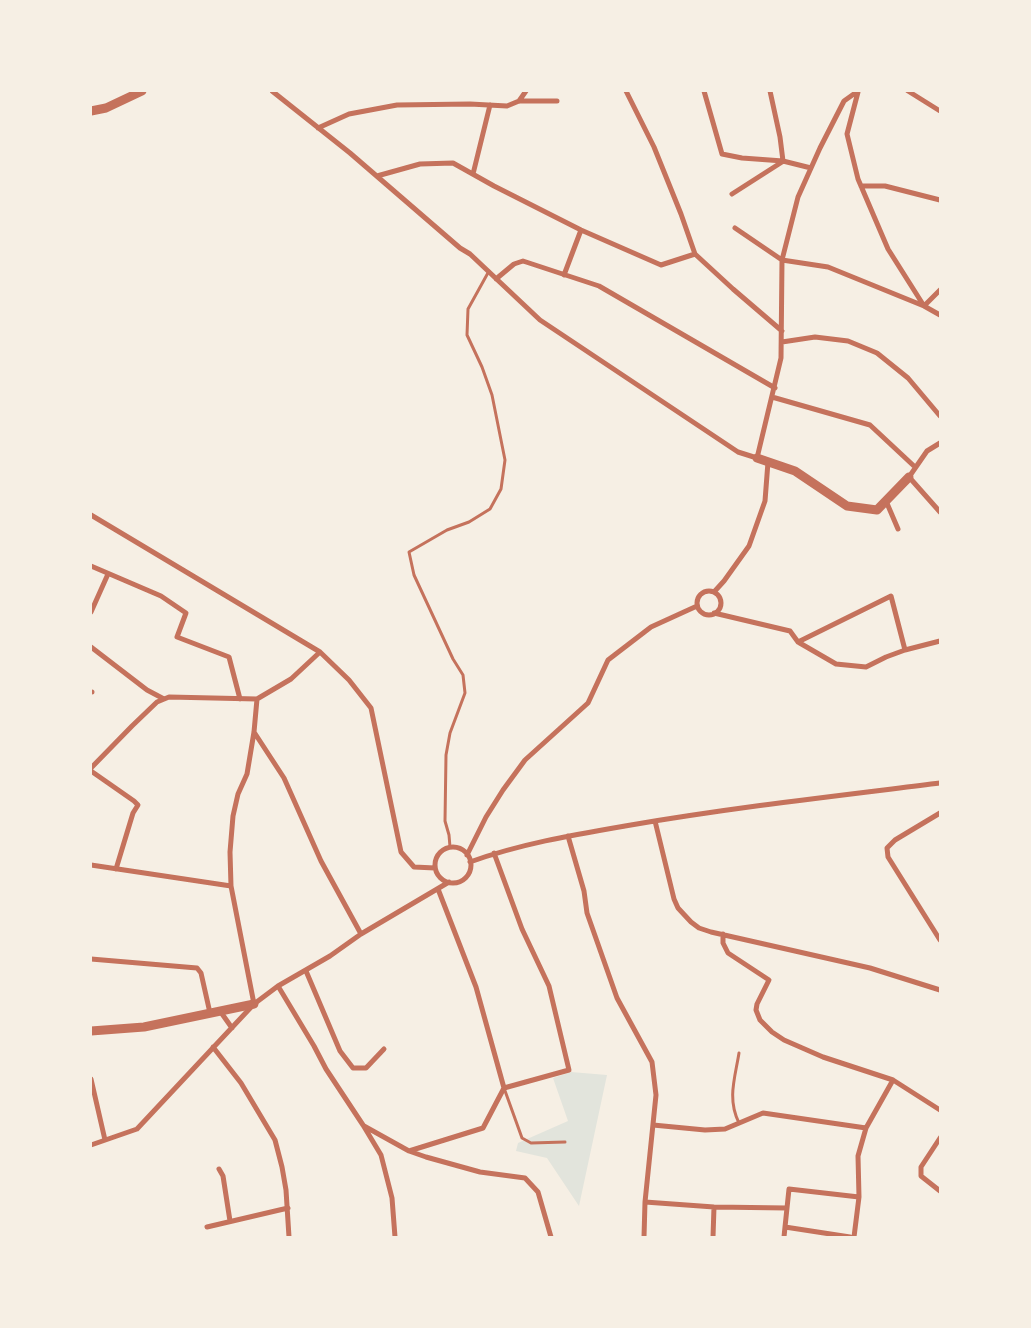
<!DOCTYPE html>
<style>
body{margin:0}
#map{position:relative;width:1031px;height:1328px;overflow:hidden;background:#f6efe4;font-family:"Noto Sans",sans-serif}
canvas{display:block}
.frame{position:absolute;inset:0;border:92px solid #f6efe4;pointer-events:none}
</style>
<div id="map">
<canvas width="1031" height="1328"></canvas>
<div class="frame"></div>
</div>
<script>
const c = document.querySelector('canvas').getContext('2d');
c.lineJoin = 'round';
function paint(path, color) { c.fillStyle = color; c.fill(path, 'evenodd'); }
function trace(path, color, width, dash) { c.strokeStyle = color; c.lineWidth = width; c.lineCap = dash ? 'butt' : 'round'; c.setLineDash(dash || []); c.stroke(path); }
const green = new Path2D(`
 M571,1072l36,3 -28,131 -32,-48 -31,-7 2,-8 50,-22 -15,-43z`);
const service = new Path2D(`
 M450,847l-1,-12 -4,-14 1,-66 4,-22 15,-40 -2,-18 -10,-16 -39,-84 -5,-23 38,-22 22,-8 21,-13 11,-20 4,-29 -13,-65 -10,-28 -15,-32 1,-26 21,-38
 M504,1088l18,50 9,5 34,-1
 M739,1123c-12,-24 -4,-45 0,-70`);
const minor = new Path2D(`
 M272,91l78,62 110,95 10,6 70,66 198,132 19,6 24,-100 1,-98 16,-63 22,-49 24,-47 14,-10
 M626,91l28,56 27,67 14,40 38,35 49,42
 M704,91l18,63 20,4 41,3 28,7
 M770,91l10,46 3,24
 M908,91l32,20
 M858,92l-11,42 11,45 30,70 36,57 16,9
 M519,101l7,-10
 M318,128l31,-14 48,-9 73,-1 37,2 12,-5h38
 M473,174l17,-69
 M377,176l43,-12 33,-1 41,23 87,44 80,35 34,-11
 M861,186h24l55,14
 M732,194l50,-32
 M735,228l47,32 46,7 96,39 16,-16
 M564,275l17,-45
 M496,279l18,-15 9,-3 76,25 176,102
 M782,342l33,-5 33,4 29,12 31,25 32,38
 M772,397l98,28 45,42
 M940,443l-13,8 -18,26 31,35
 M886,501l12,28
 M91,515l229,137 29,28 22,28 30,144 13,15 21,1
 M91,566l70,30 25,17 -9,24 52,20 11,42
 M697 603a12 12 0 1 1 24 0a12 12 0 1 1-24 0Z
 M714,592l10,-11 25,-35 16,-45 3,-39
 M91,612l17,-38
 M714,613l76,18 8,11 38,22 30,3 20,-10 19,-7 35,-9
 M798,642l93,-46 14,54
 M91,647l56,43 17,9
 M91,692h1
 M254,732l30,46 37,83 40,73
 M91,768l41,-42 25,-24 12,-5 88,2 34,-20 29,-27
 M91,771l43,30 4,4 -5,8 -17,56
 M940,813l-45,27 -8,8 1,9 52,83
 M655,821l19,78 4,9 13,14 8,6 12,4 159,36 70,22
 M568,836l16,55 3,22 30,85 35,64 4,33 -11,107 -1,35
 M435 865a18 18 0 1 1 36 0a18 18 0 1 1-36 0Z
 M494,853l28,76 27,57 20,84 -65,18
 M467,855l19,-38 17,-27 22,-30 63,-57 20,-43 43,-33 46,-21
 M470,862c50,-18 103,-27 155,-36 104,-18 210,-30 315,-43
 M91,865l140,21
 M723,934v9l5,10 41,27 -12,24 -1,6 4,10 12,12 12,8 39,17 70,23 47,30
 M91,959l106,9 4,5 9,40
 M306,971l34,80 13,17h13l18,-19
 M278,986l36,60 12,23 37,56 18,30 11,43 3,39
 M254,1004l-23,-118 -1,-34 3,-36 5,-22 9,-20 7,-42 3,-33
 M220,1011l12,17
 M213,1047l28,36 34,57 7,27 4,23 3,47
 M91,1079l14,61
 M653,1125l52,5 20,-1 38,-16 103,15
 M364,1126l45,25 17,6 54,15 45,6 13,14 13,45
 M940,1138l-19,29v9l19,15
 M91,1145l46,-16 117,-125 24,-18 52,-30 31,-22 88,-52
 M409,1151l74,-23 21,-40 -28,-101 -38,-98
 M219,1169l4,7 7,45
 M645,1202l69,5 73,1
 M207,1227l81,-19
 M713,1237l1,-30
 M784,1237l1,-10
 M850,1237l-65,-10 4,-38 70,8
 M854,1237l5,-40 -1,-41 8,-28 27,-48`);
const tertiary = new Path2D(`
 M91,111l15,-3 36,-17
 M757,458l38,13 52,35 30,4 32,-33
 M91,1031l53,-4 110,-23`);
paint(green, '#e2e4dc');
trace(service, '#c5725c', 3);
trace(minor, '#c5725c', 5);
trace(tertiary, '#c5725c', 9);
</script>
